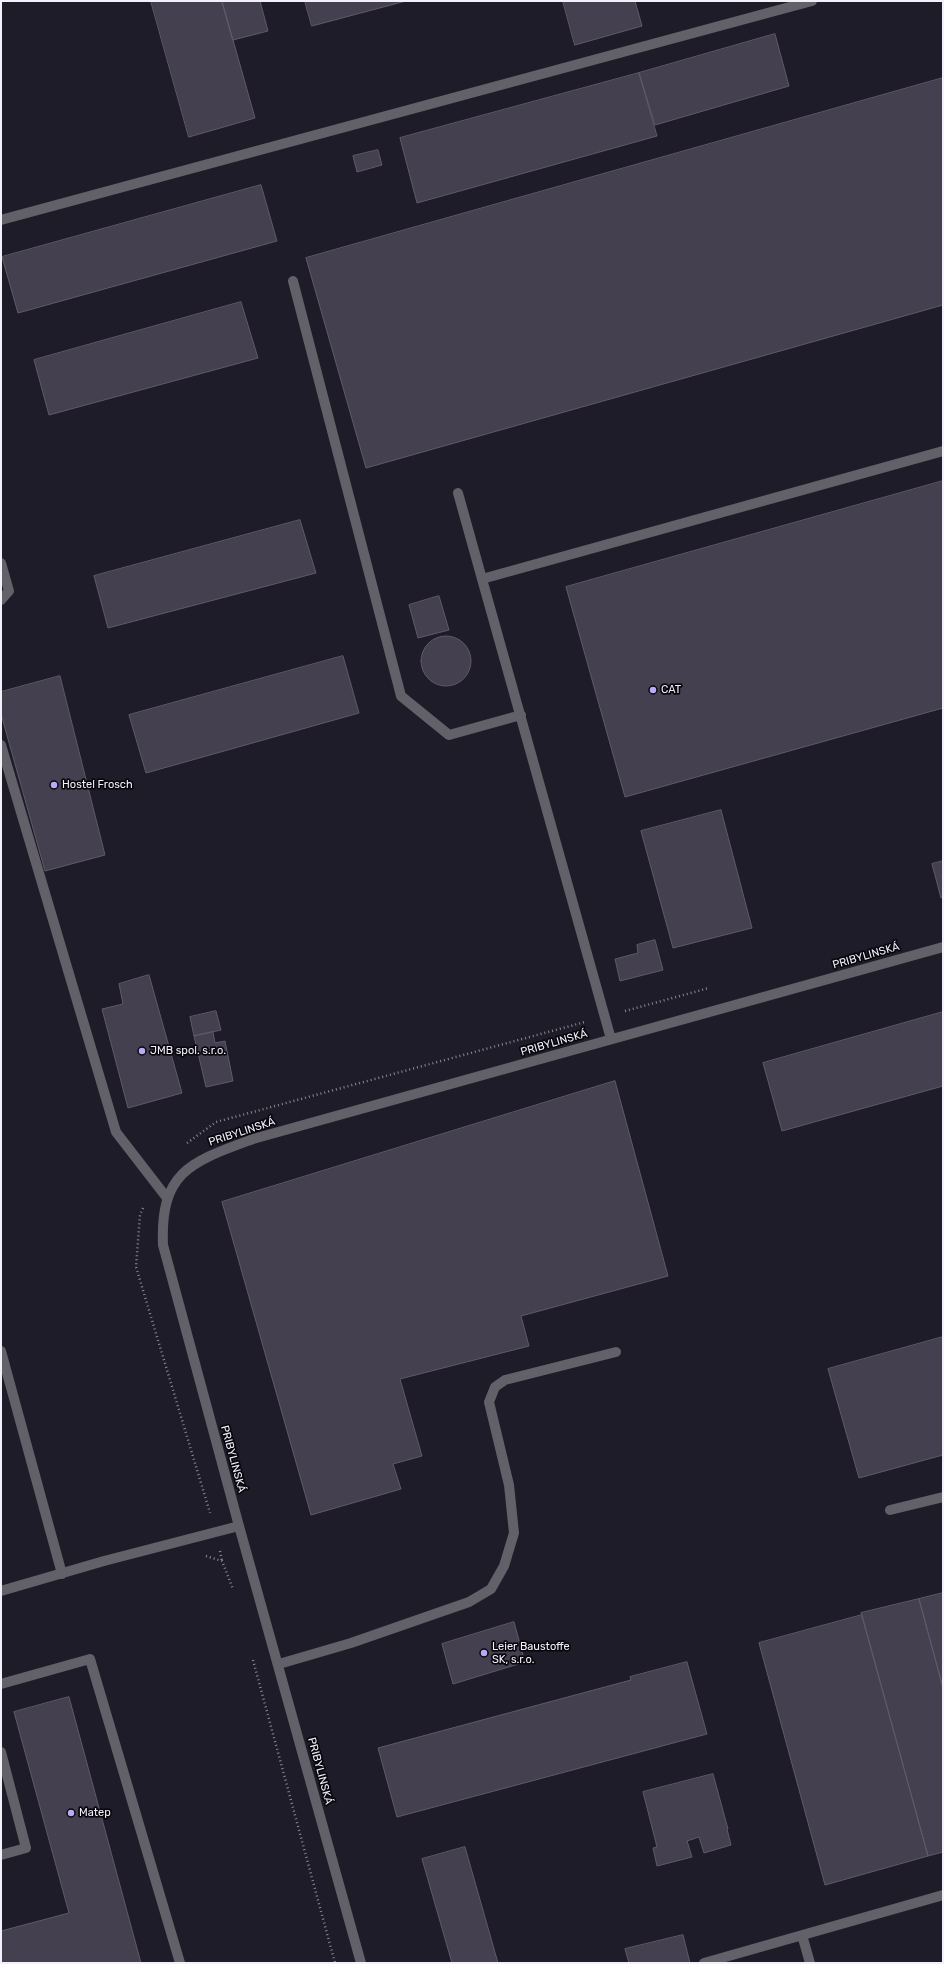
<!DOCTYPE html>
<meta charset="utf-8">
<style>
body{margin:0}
#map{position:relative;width:944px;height:1964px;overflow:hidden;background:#1f1c29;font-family:Rubik,sans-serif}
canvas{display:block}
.frame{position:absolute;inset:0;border:2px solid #f2f0f9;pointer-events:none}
</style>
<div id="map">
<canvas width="944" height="1964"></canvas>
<div class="frame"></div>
</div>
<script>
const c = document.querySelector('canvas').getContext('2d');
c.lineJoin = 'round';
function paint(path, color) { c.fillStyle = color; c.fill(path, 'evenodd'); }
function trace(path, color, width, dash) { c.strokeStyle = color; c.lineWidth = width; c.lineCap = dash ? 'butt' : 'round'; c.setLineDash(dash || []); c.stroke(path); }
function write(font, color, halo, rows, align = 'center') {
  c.font = font + ' Rubik,sans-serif'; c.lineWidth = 3.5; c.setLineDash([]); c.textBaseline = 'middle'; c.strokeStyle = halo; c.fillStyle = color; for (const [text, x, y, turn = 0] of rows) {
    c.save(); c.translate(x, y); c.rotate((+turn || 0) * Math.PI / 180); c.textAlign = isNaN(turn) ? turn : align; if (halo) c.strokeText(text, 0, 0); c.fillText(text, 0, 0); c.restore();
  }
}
const building = new Path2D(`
 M151,1h71l33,117 -66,19z
 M222,1h38l8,30 -35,9z
 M305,1h101l-94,25z
 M563,1h72l7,25 -67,19z
 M775,34l14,52 -134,39 -16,-52z
 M639,73l18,63 -240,67 -17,-65z
 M943,78v227l-577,163 -60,-210z
 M378,150l4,15 -25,7 -4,-16z
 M261,185l16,56 -259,72 -16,-56z
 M241,302l17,56 -209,57 -15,-55z
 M943,481v227l-318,89 -59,-210z
 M300,520l16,53 -208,55 -14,-52z
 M439,596l10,34 -31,8 -9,-33z
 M421 661a25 25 0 1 1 50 0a25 25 0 1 1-50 0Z
 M343,656l16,57 -213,60 -17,-58z
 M60,676l45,179 -60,16 -44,-157v-22z
 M721,810l31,118 -79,20 -32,-117z
 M943,861v36l-2,1 -9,-34z
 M655,940l8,30 -43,11 -5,-22 23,-6 -1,-8z
 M149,975l33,118 -54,15 -26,-99 21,-5 -4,-20z
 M216,1011l5,19 -27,6 -4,-19z
 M943,1012v74l-161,45 -19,-68z
 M213,1032l2,11 10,-2 8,40 -27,6 -12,-51z
 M615,1081l53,195 -147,40 8,30 -129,33 22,77 -29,8 8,25 -90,26 -89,-313z
 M943,1337v118l-84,23 -31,-109z
 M943,1593v95l-24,-89z
 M919,1599l24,89v164l-15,4 -67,-243z
 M862,1615l66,241 -103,29 -66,-242z
 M514,1622l11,40 -72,22 -11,-40z
 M687,1662l20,72 -310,83 -19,-69 253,-68 -1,-3z
 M69,1697l72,266h-140v-32l68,-18 -55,-201z
 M713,1774l15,55h-1l4,16 -27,8 -5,-16 -12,4 5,16 -35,9 -4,-18 4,-1 -14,-55z
 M465,1847l33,116h-46l-30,-104z
 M683,1935l7,28h-61l-4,-14z`);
const path = new Path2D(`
 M625,1011l84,-23
 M187,1143l29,-21 369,-100
 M143,1208l-3,7 -4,52 74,246
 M220,1551l2,10
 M206,1556l16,5 11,28
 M253,1660l82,303`);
const minor = new Path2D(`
 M1,220l811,-219
 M293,281l108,415 48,39 72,-20
 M458,493l24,86 461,-128
 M1,563l8,28 -8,9
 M482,579l129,460
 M1,745l115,387 51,66
 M1,1351l61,223
 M890,1510l53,-13
 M1,1591l103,-30 135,-35
 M279,1664l72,-21 118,-41 22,-13 13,-23 10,-33 -5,-48 -20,-83 6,-15 10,-7 111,-28
 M1,1684l89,-25 90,304
 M1,1752l25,96 -25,7
 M802,1935l8,28
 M361,1963l-122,-437 -76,-281c-3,-74 28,-83 90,-106l690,-192
 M704,1963l239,-68`);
const markers = [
 [653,690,4,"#bda9f5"],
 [54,785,4,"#bda9f5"],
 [142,1051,4,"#bda9f5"],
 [484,1653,4,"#bda9f5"],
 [71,1813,4,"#bda9f5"]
];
const poiNames = [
 ["CAT",661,690],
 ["Hostel Frosch",62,785],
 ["JMB spol. s.r.o.",150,1051],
 ["Leier Baustoffe",492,1647],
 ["SK, s.r.o.",492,1660],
 ["Matep",79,1813]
];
const streetNames = [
 ["PRIBYLINSKÁ",866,956,-16],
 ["PRIBYLINSKÁ",554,1043,-16],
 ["PRIBYLINSKÁ",242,1132,-18],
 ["PRIBYLINSKÁ",233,1459,75],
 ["PRIBYLINSKÁ",320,1771,75]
];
paint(building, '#44404f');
trace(building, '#5e5a6a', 1);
trace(path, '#8b8893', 2.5, [1, 3]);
trace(minor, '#626068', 10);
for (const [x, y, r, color] of markers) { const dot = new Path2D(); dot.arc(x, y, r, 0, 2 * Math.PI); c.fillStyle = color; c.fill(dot); trace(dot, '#09070d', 1.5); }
write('11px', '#f2f0f9', '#09070d', poiNames, 'left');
write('11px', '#f2f0f9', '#09070d', streetNames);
</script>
